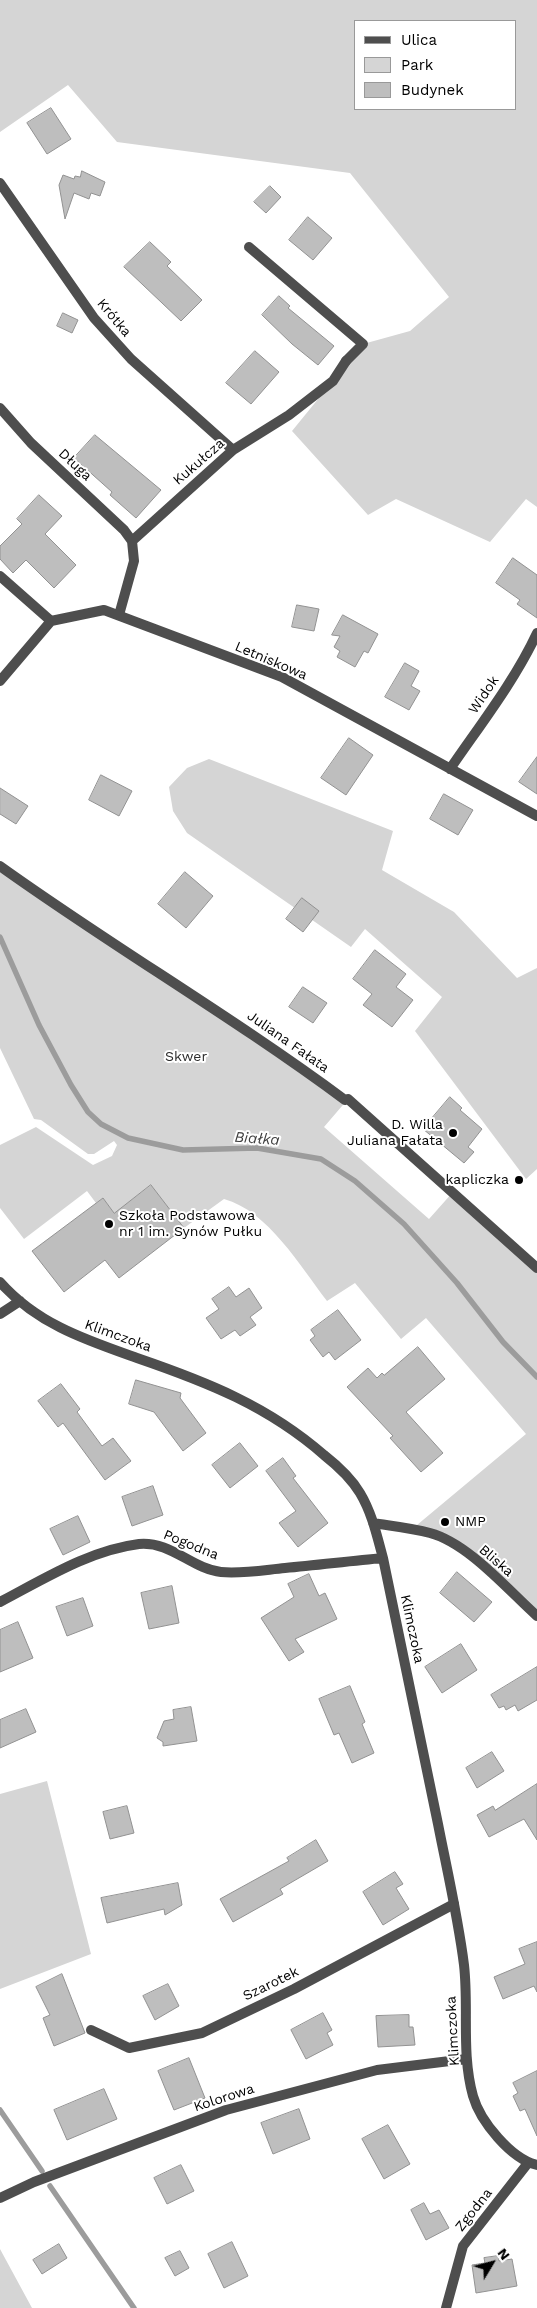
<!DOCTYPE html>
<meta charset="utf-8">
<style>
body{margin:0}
#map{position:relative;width:537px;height:2308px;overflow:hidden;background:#fff;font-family:"Work Sans",sans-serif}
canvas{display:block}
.legend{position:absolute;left:354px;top:20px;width:162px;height:90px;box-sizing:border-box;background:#fff;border:1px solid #999;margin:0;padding:6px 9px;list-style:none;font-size:15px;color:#000}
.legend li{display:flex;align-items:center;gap:10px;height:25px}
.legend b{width:25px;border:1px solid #999}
.north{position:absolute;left:467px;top:2238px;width:50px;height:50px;-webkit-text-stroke:4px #fff;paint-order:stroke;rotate:53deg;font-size:14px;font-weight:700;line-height:20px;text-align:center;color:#000}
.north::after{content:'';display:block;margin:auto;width:18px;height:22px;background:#000;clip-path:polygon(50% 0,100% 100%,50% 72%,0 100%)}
</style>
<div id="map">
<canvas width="537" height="2308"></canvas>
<ul class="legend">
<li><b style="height:6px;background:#4e4e4e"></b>Ulica</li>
<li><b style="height:14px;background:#d5d5d5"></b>Park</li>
<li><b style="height:14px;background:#bebebe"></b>Budynek</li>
</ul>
<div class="north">N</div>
</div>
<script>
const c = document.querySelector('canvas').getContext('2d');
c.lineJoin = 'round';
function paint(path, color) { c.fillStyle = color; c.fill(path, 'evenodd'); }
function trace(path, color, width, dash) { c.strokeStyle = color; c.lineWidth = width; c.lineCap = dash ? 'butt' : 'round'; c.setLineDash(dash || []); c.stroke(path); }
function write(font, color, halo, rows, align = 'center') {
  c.font = font + ' "Work Sans",sans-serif'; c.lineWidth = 4; c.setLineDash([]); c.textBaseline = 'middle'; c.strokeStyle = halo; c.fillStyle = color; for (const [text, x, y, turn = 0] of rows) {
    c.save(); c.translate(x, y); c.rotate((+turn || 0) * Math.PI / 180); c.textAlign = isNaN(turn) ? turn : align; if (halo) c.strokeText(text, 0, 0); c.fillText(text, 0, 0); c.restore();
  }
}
const green = new Path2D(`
 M0,0h537v507l-11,-8 -36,43 -94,-43 -28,16 -76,-84 71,-87 47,-13 39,-34 -99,-124 -233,-31 -49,-57 -68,47zM356,21h160v88h-160z
 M209,759l184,72 -11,39 72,42 63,66 20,-10v201l-11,10 -111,-148 27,-34 -77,-68 -14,18 -164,-114 -14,-22 -4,-24 18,-19z
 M0,866l348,233 -24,28 105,92 24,-27 84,76v348l-88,-75 -38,-11 115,-96 -100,-116 -25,21 -46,-56 -28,18c-27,-35 -59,-90 -103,-102l-40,29 -33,-43 -37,28 -11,-15 -7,5 -9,-12 -63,48 -24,-31v-63l36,-18 57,38 19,-9 5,-11 -3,-4 -20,13h-6l-47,-34 -7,-1 -34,-71z
 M47,1781l44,173 -91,35v-195z
 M0,2249l32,59h-32z`);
const stream = new Path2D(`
 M0,937l39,88 32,60 17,27 13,12 27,14 55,12 74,-2 64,11 34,22 49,43 53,59 46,59 34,35
 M0,2110l42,61
 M50,2186l84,122`);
const building = new Path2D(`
 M51,108l20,31 -24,15 -20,-31z
 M82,171l23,11 -5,14 -9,-3 -2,6 -15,-6 -9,26 -6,-34 4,-10 11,4 1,-3 5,1z
 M270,186l11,11 -15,16 -12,-11z
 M308,217l24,21 -19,22 -24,-20z
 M150,242l21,20 -4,4 35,34 -21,21 -57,-54z
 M279,296l11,10 -2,2 46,38 -16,19 -26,-21 -30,-29z
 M63,313l15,7 -6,13 -15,-7z
 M255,351l24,21 -28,32 -25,-21z
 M95,435l66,55 -25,28 -26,-23 2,-3 -38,-34z
 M39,495l23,21 -17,18 31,31 -22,23 -28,-28 -13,13 -13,-14v-13l22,-22 -5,-5z
 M513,558l24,17v43l-20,-14 3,-4 -24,-17z
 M297,605l22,4 -5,22 -22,-4z
 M343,615l35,19 -10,19 -4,-2 -9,16 -18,-10 3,-6 -6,-4 6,-11 -8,-1z
 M405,663l14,8 -8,15 9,5 -11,19 -24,-13z
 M349,738l24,17 -27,40 -25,-17z
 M537,757v37l-18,-12z
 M101,775l31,16 -13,25 -30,-16z
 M0,788l28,18 -12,18 -16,-10z
 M444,794l29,16 -15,25 -28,-16z
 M185,872l28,24 -27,32 -28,-24z
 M302,898l17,13 -16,21 -17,-13z
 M375,950l31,24 -10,13 17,13 -21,27 -29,-22 9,-11 -19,-15z
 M303,987l24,16 -14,20 -24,-16z
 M450,1097l12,11 -2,2 22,19 -14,18 6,5 -10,11 -41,-34z
 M151,1185l33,43 -65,50 -14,-18 -41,32 -32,-41 71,-53 11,15z
 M229,1287l7,10 13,-9 13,20 -12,9 6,8 -16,11 -5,-6 -14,9 -15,-21 13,-9 -7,-10z
 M338,1310l23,30 -26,20 -6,-8 -6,5 -13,-17 5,-4 -4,-6z
 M418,1347l27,32 -39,33 37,41 -22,19 -31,-34 3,-2 -46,-49 21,-19 9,10 5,-5 2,2z
 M136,1380l45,13 -1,5 26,35 -23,18 -29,-39 -25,-8z
 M61,1384l19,25 -3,3 25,34 11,-8 18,23 -26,19 -42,-57 -5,4 -20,-26z
 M240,1443l18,23 -28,22 -18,-23z
 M283,1458l13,18 -3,2 35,45 -30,24 -19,-24 17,-12 -30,-40z
 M153,1486l10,29 -31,11 -10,-29z
 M78,1516l12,26 -27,13 -13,-26z
 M457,1572l35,30 -18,20 -34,-29z
 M309,1574l10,22 6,-3 12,26 -42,20 9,13 -15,9 -28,-43 33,-21 -6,-13z
 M172,1586l7,37 -30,6 -8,-36z
 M83,1598l10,28 -26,10 -11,-29z
 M18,1622l15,36 -33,14v-42z
 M461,1644l16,26 -35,23 -17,-26z
 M537,1667v33l-19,11 -3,-6 -9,5 -2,-4 -5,2 -8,-13z
 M350,1686l15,36 -3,2 12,29 -22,10 -13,-30 -5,2 -15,-36z
 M191,1707l6,34 -34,5v-4l-6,-4 7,-17 10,-2 -1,-9z
 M26,1709l10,23 -36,16v-28z
 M492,1752l12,19 -27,17 -11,-20z
 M537,1784v56l-13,-21 -35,18 -12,-22 16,-9 2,4z
 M127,1806l7,27 -24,6 -7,-27z
 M316,1840l12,21 -48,28 3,5 -50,28 -13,-23 69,-38 -2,-3z
 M395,1872l8,12 -7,4 13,21 -26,16 -20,-33z
 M178,1883l4,22 -17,10 -1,-6 -57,14 -6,-25z
 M537,1942v50l-3,-6 -31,13 -9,-22 31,-13 -6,-15z
 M62,1974l23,59 -31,13 -11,-28 7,-3 -14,-28z
 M168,1984l11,22 -24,14 -12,-24z
 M323,2013l9,17 -5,3 6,12 -27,14 -15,-29z
 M409,2015v12h4l2,18 -37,2 -2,-31z
 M189,2058l16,40 -31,12 -16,-39z
 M537,2071v65l-12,-27 -5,2 -7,-15 5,-3 -5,-10z
 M104,2089l13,30 -50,21 -13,-30z
 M299,2109l11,30 -37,15 -12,-31z
 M388,2125l22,39 -26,15 -22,-40z
 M181,2165l13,26 -27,13 -13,-26z
 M424,2203l6,11 9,-4 10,18 -23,12 -15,-30z
 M232,2242l16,34 -24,12 -16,-34z
 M59,2244l8,14 -25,16 -9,-14z
 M180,2251l9,17 -14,8 -10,-18z
 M498,2256l1,5 13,-2 5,27 -41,7 -4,-28 13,-2 -1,-5z`);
const service = new Path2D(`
 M249,247l114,97 -17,17
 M91,2030l38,18 73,-15 92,-44 160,-85`);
const minor = new Path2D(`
 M0,183l94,135 37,41 102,91
 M0,408l31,35 93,87 8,11
 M0,576l51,45
 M119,615l15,-54 -2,-20 101,-91 56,-35 44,-34 13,-20
 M0,681l51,-60 53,-11 178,67 255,139
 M450,769c30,-44 64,-87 87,-136
 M0,1282c37,42 86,58 137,76 70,24 131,48 187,97 14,11 27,23 36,38 12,20 17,43 23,65 19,88 37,177 55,266 9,46 20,93 26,141 5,43 -3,88 9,131 7,25 38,63 64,69
 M0,1314l20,-13
 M373,1523c19,3 39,5 57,10 38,10 78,57 107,83
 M0,1602c44,-23 90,-52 139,-58 32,-3 53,25 82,28 21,2 43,-2 64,-4 33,-3 65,-7 98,-10
 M0,2198l34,-16 192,-72 151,-40 89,-11
 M446,2308l17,-62 65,-83`);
const tertiary = new Path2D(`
 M0,866c113,81 233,151 345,234l3,-1 189,169`);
const markers = [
 [453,1133,5,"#000"],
 [519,1180,5,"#000"],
 [109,1224,5,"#000"],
 [445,1522,5,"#000"]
];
const streetNames = [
 ["Krótka",114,318,50],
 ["Kukułcza",199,462,-41],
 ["Długa",75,465,43],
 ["Letniskowa",271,661,23],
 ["Widok",484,695,-56],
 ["Juliana Fałata",288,1042,35],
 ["Klimczoka",118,1336,20],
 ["Pogodna",191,1545,22],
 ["Bliska",496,1561,41],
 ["Klimczoka",412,1629,78],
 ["Szarotek",271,1984,-26],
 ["Klimczoka",453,2031,-93],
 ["Kolorowa",224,2098,-18],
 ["Zgodna",474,2210,-52]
];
const parkNames = [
 ["Skwer",186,1057]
];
const poiNames = [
 ["D. Willa",443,1125],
 ["Juliana Fałata",443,1141],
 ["kapliczka",509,1180],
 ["Szkoła Podstawowa",119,1216,"left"],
 ["nr 1 im. Synów Pułku",119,1232,"left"],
 ["NMP",455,1522,"left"]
];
const waterNames = [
 ["Białka",257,1139,4]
];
paint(green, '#d5d5d5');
trace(stream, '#9c9c9c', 5.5);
paint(building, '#bebebe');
trace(building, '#929292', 1);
trace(service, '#4e4e4e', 10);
trace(minor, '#4e4e4e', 10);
trace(tertiary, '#4e4e4e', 10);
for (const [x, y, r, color] of markers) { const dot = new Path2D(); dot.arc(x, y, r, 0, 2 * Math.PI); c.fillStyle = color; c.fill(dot); trace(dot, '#fff', 2); }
write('14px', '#000', '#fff', streetNames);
write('14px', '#2c2c2c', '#fff', parkNames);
write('14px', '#000', '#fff', poiNames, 'right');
write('italic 15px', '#3d3d3d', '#fff', waterNames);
</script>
